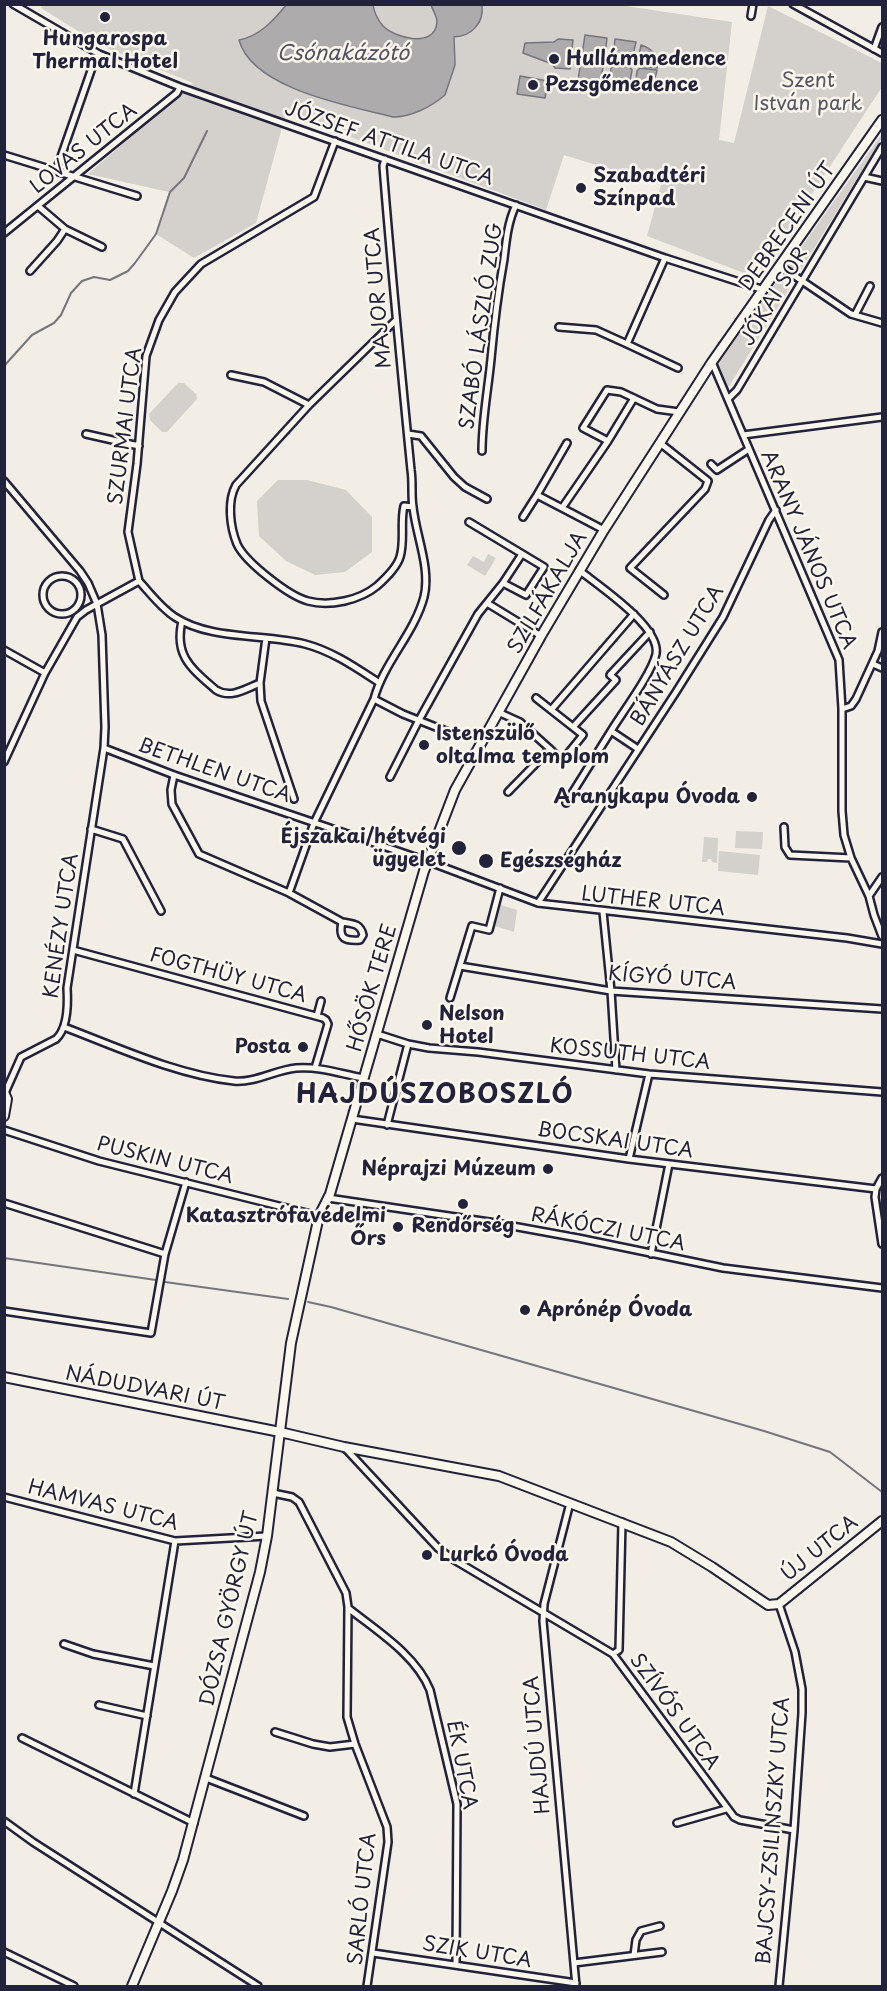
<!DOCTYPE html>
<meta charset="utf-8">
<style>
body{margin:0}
#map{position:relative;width:887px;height:1991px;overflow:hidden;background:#f2eee5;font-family:"Playpen Sans",sans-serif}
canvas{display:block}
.frame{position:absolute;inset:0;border:6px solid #22223b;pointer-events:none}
</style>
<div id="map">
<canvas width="887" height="1991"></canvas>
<div class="frame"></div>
</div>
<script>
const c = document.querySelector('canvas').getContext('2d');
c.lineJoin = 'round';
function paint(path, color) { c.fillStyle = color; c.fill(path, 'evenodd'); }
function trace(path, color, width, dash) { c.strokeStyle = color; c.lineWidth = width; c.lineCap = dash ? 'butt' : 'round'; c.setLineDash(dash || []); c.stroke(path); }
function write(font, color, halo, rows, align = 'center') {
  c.font = font + ' "Playpen Sans",sans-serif'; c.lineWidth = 5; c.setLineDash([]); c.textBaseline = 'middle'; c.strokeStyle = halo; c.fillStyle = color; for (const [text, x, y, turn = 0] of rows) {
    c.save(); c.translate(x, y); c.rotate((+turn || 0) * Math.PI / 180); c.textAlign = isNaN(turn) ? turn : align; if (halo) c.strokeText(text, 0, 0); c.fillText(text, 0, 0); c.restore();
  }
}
const green = new Path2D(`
 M43,4h570l119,18 -13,118 15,3 34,-137 114,57v24l-125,191 -110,-42 14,-51 -97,-30 -18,55 -260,-97 -30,110 -62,35 -38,-24 13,-42 -81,-18 105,-91 -91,-37 -61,-38z
 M882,134v4l-154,250 -10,-24z
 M178,383h6l12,11 1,5 -30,33h-5l-12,-12 -1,-6z
 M278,480h29l39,10 26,27v35l-27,20 -30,3 -29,-14 -27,-25 -2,-35z
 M488,554l8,4 -11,18 -18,-11 6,-9 11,6z
 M736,831l27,1 -1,17 -27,-1z
 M704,837l14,1 -1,25 -5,-1 -1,-3h-3l-1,3h-5z
 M719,851l41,4 -2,20 -40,-4z
 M501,905l16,5 -3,22 -19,-6z`);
const water = new Path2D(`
 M287,4l86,1c1,7 5,15 10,21 12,12 52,23 54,-4 0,-6 -4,-11 -6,-17h51c2,18 -10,31 -28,32l1,28 -10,30c-14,12 -34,22 -52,22 -43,-11 -141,-28 -154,-77 21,-4 35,-20 48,-36z
 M585,35l22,3 -2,17 -4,5 2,7 -3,16 -22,-3z
 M558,39l15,1 -3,29 -15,-1 -3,-4 -29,-11 2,-10 29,-1z
 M615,39l21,3 -5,21 -16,-2 -2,-4z
 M641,45c11,3 18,12 16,23l-17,-2 -2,-5z
 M614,65l16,2 2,3 -3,17 -20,-3 2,-16z
 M640,68l17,2c-1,12 -11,18 -22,18l2,-17z
 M520,76l28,5 -3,17 -28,-4z`);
const stream = new Path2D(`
 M4,366l28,-31 22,-12 7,-8 10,-22 11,-12 12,-4 16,3 18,-9 7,-8 21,-29 14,-42 14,-14 23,-47
 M4,1258l152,22
 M165,1282l123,17
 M308,1302l23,5 433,124 66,21 52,40`);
const street = new Path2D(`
 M13,4l86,50 81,33 485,171 99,32
 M793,4l89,49
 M751,16l2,-12
 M874,49l8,-22
 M4,155l133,41
 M56,171l38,-109 5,-8
 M864,177l18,4
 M38,206l27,23 37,18
 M4,233l173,-140 3,-6
 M665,258l-38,86 51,24
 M780,266l71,48 31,9
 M30,271l27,-30 8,-12
 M855,315l15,-29
 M395,321l-86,84 -73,80c-9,16 -6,42 1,59 8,18 52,52 71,57 22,6 52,-1 69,-15 9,-8 20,-19 23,-29 5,-16 0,-35 4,-51l9,1
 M559,327l37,3 31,14
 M712,362l127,298 3,49v102l2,24 7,23 18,38 5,19 8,21
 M231,375l33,7 45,23
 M728,399l9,-9 145,-243
 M86,434l53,12
 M408,434l13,2 33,41 11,10 22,12
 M743,435l139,-18
 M608,441l26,-43
 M660,443l48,38 -3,8 -75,79 34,27
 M482,451c0,-31 6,-61 9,-92 3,-34 7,-67 13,-100 2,-18 4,-38 12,-54
 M711,464l6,6 32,-21
 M4,481l76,90 8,12 9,21 5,31 3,92 -1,21 -37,240c1,16 1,40 -11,51l-35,18 -16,36
 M562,508l-25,-13 30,-52
 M523,517l14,-22
 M469,522l75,45 -18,28 -23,-12
 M604,530l-42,-22 46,-67 -25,-13 24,-38 14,2 36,17 22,3
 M579,570c20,16 82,57 77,84 -4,19 -34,59 -45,77
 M43 595a19 19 0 1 1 38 0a19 19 0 1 1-38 0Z
 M139,581l-11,-49 9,-68 9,-108 13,-36 16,-28 26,-28 113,-67 21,-56
 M139,581c11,12 22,27 36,36 34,23 91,17 130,27 27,7 50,23 73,38
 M487,603l54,33
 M182,621c-8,35 9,47 34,69 15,9 29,-1 44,-7
 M266,638l-6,45 1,18 33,98
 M4,650l41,23
 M873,664l9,4
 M536,698l47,37 -21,26 -12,-12
 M374,699l29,15 53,21
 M842,709l9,-3 5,-7 22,-48 4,-19
 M551,710l83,-96
 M498,712l22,10 30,27 -42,43
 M573,727l43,-47 -6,-5 40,-43
 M104,748l70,27 253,86 111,42 309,35 35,6
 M4,762l41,-89 32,-56 9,-7 53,-29
 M174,775l-3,15 1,14 27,50 90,39 53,29c-4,17 3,19 18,18l3,-5c-3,-12 -10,-11 -21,-13
 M390,777l29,-57 59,-106 25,-31 19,-29
 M566,803l45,-72 27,18
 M784,827l1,20 5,8 61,3
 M91,829l32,10 38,72
 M289,893l25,-70 60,-124c10,-37 40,-65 50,-102 7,-29 -8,-61 -11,-90 -2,-12 0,-24 -2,-37 -10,-101 -20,-202 -28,-304l2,-7
 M869,896l13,-19
 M538,903l138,-211 47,-75 46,-97 7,-10
 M603,912l8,79 5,79
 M73,950l250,68 3,2 2,4 -13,44
 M460,966l151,25 271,18
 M450,998l22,-72 17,4 11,-42
 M317,1016l4,-15
 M64,1027c53,20 113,48 170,54 21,2 41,-11 62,-13 23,-2 45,6 67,10
 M377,1034l31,10 21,4 49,4 171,22 233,18
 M352,1119l277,40 247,30
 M387,1125l21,-81
 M4,1130l95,31 220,55
 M629,1159l20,-85
 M882,1178l-6,11 -1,8 7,47
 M328,1198l168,25 82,15 145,30 159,20
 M4,1203l161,51
 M651,1254l18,-90
 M4,1311l147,22 14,-79 21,-72
 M345,1448l93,100 13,10 162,96 121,163 6,3 54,10
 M273,1493l19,4 7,5 47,91 2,14 -1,110 8,27 32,83 1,15 -21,144
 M4,1497l171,44 92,-5
 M570,1503l-26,101 -1,17 33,365
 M348,1608c29,23 68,47 82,82l27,114 -1,160
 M64,1644l29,10 61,12
 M613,1654l6,-4 3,-128
 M99,1705l48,11
 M275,1732l38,12 17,3 25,-3
 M22,1738l172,85
 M206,1778l98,38
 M134,1794l41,-253
 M4,1821l29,21 225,144
 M677,1823l49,-14
 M4,1952l70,34
 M373,1953l203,30
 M634,1955l2,-15 5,-9 19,-5
 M574,1963l88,-11
 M779,1986l15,-156 8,-117v-24l-7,-37 -16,-48`);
const secondary = new Path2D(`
 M4,1092l3,7 -3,17
 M4,1377l276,55 64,15 155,29 172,66 41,25 56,38 11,-1 103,-83
 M132,1986l40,-95 11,-31 77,-288 7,-36 24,-193 28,-127 11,-22 94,-323 31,-81 86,-154 63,-106 108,-168 170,-242`);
const markers = [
 [105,17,6,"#22223b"],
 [554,59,6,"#22223b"],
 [533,85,6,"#22223b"],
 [581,188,6,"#22223b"],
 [424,745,6,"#22223b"],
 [752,797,6,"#22223b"],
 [459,848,8,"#22223b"],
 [486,861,8,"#22223b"],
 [427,1025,6,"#22223b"],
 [303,1047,6,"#22223b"],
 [548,1169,6,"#22223b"],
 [463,1204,6,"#22223b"],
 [398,1227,6,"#22223b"],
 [525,1310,6,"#22223b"],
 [427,1555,6,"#22223b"]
];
const poiNames = [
 ["Hungarospa",105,39,"center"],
 ["Thermal Hotel",105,62,"center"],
 ["Hullámmedence",566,59],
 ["Pezsgőmedence",545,85],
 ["Szabadtéri",593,176],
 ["Színpad",593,199],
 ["Istenszülő",436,734],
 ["oltalma templom",436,757],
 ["Aranykapu Óvoda",740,797,"right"],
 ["Éjszakai/hétvégi",446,837,"right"],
 ["ügyelet",446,860,"right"],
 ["Egészségház",500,861],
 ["Nelson",439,1014],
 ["Hotel",439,1037],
 ["Posta",291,1047,"right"],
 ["Néprajzi Múzeum",536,1169,"right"],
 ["Katasztrófavédelmi",386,1216,"right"],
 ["Őrs",386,1239,"right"],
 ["Rendőrség",463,1226,"center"],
 ["Aprónép Óvoda",537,1310],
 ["Lurkó Óvoda",439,1555]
];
const parkNames = [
 ["Szent",808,81],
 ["István park",808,104]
];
const streetNames = [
 ["JÓZSEF ATTILA UTCA",389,144,19],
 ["LOVAS UTCA",84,149,-39],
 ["DEBRECENI ÚT",788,227,-55],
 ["JÓKAI SOR",775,297,-59],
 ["MAJOR UTCA",379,298,-95],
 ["SZABÓ LÁSZLÓ ZUG",482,326,-82],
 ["SZURMAI UTCA",126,426,-83],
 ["ARANY JÁNOS UTCA",808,550,67],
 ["SZILFÁKALJA",548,593,-60],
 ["BÁNYÁSZ UTCA",678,656,-59],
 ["BETHLEN UTCA",214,771,19],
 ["LUTHER UTCA",653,902,6],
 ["KENÉZY UTCA",62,926,-82],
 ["FOGTHÜY UTCA",228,976,15],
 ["KÍGYÓ UTCA",672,979,4],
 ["HŐSÖK TERE",373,988,-74],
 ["KOSSUTH UTCA",630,1055,6],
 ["BOCSKAI UTCA",615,1141,8],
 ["PUSKIN UTCA",165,1161,14],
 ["RÁKÓCZI UTCA",608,1230,11],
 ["NÁDUDVARI ÚT",145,1389,11],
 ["HAMVAS UTCA",103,1506,14],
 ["ÚJ UTCA",820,1549,-39],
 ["DÓZSA GYÖRGY ÚT",230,1609,-77],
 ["SZÍVÓS UTCA",674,1712,54],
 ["HAJDÚ UTCA",538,1745,-95],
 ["ÉK UTCA",461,1765,79],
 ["BAJCSY-ZSILINSZKY UTCA",774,1831,-86],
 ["SARLÓ UTCA",363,1899,-84],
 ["SZIK UTCA",477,1953,9]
];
const waterNames = [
 ["Csónakázótó",343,54]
];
const districtNames = [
 ["HAJDÚSZOBOSZLÓ",435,1096]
];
paint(green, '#d4d1cc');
paint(water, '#aeabad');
trace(water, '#76747f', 1.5);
trace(stream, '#76747f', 2);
trace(street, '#22223b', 10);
trace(secondary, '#22223b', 12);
trace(street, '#fbf7ec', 5);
trace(secondary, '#fbf7ec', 8);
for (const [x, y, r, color] of markers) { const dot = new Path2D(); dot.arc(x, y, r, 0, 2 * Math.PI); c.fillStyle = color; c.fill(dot); trace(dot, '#fbf7ec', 2); }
write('bold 20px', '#22223b', '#fbf7ec', poiNames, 'left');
write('20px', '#575766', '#fbf7ec', parkNames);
write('20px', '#22223b', '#fbf7ec', streetNames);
write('italic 21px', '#535263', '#fbf7ec', waterNames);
c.letterSpacing = '1.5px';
write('bold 26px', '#22223b', '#fbf7ec', districtNames);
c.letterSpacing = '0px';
</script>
